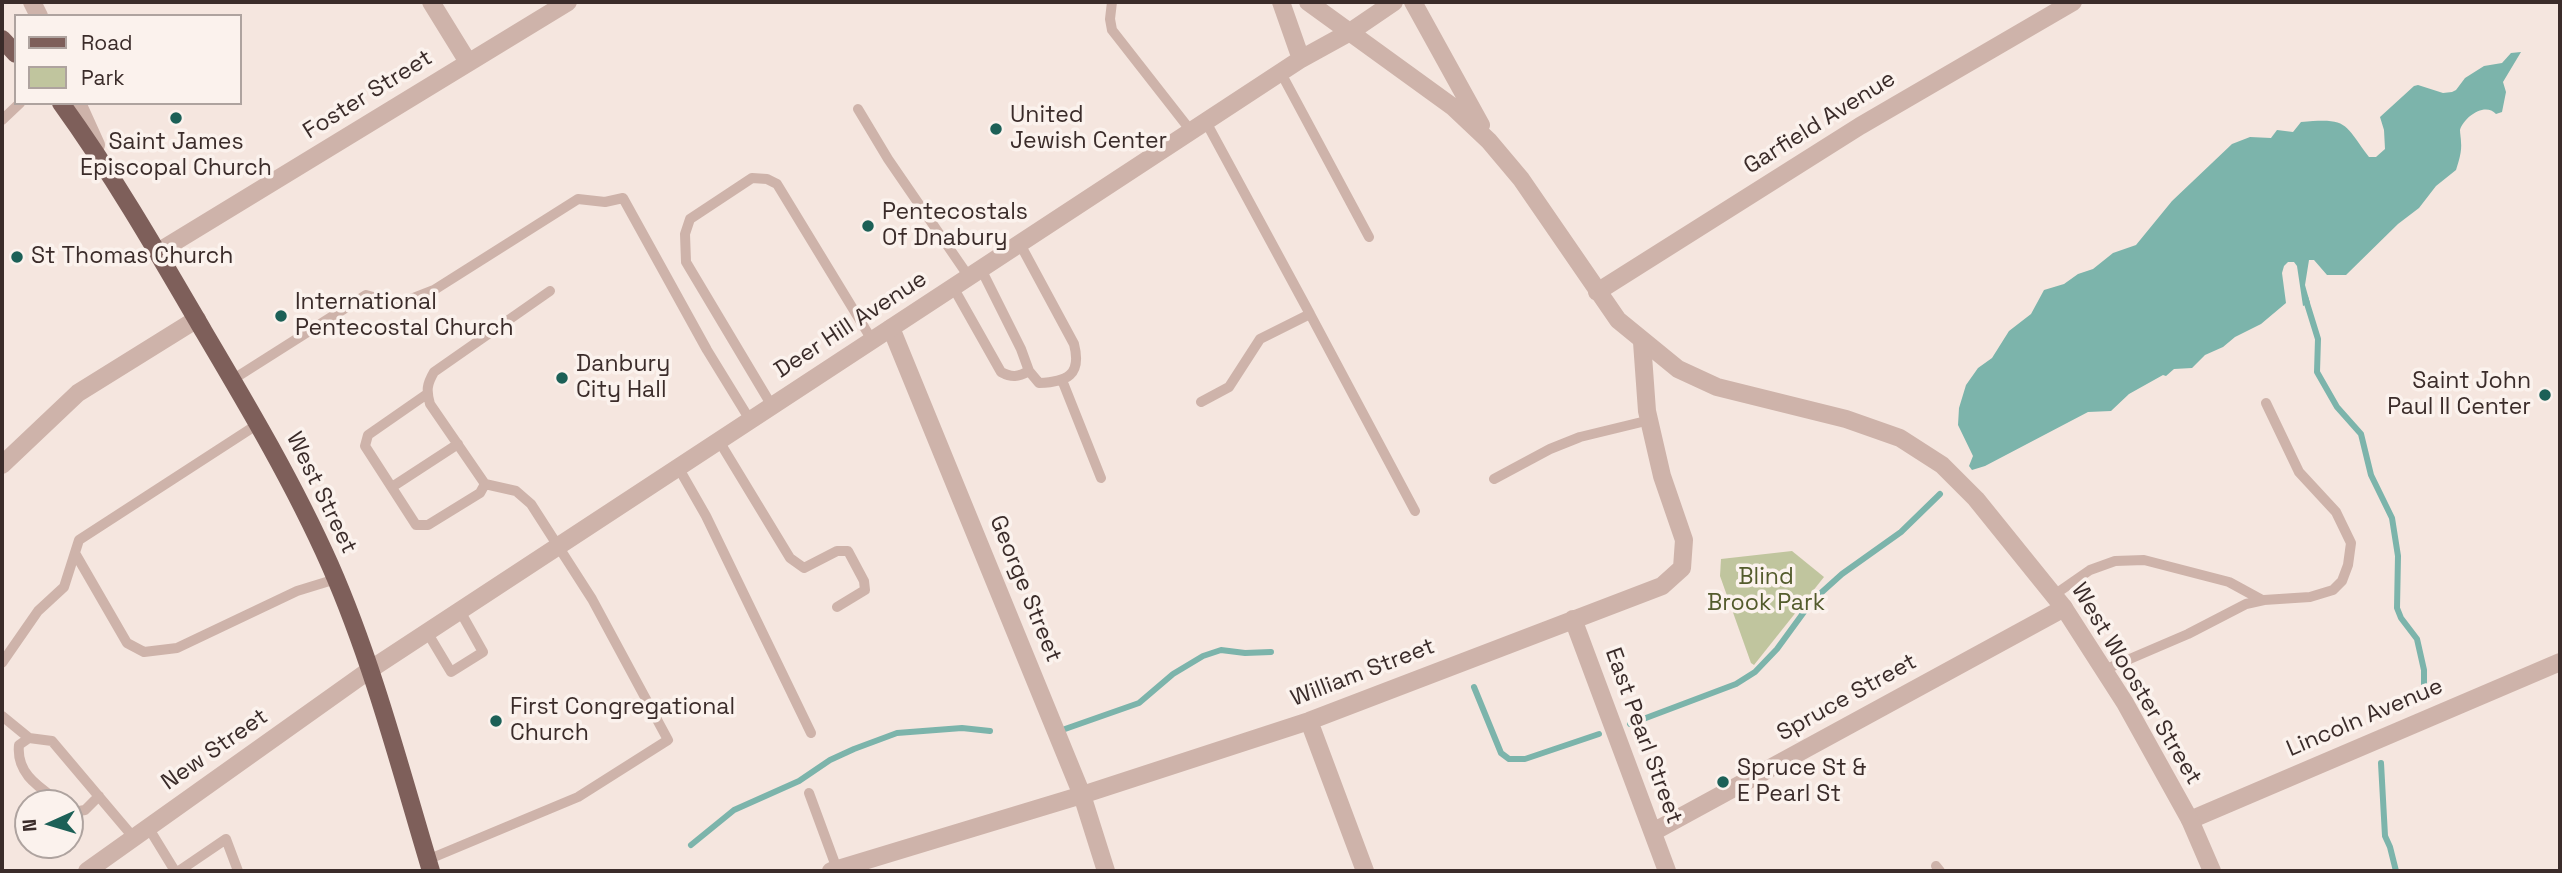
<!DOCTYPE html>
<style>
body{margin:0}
#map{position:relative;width:2562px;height:873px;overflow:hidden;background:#f5e6df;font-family:"Space Grotesk",sans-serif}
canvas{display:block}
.frame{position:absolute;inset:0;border:4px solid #3b2c2a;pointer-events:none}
.legend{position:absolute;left:14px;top:14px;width:228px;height:91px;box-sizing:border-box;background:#fbf2ed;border:2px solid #aea39f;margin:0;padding:9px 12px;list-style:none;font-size:21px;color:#3b2c2a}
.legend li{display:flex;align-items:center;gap:14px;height:35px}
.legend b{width:35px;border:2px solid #aea39f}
.north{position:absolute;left:14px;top:789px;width:70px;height:70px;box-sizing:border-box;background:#fbf2ed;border:2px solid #aea39f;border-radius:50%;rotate:266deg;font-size:19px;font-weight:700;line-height:28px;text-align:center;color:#3b2c2a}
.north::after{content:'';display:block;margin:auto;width:24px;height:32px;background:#1c6057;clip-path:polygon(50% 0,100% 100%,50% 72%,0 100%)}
</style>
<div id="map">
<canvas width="2562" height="873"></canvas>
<div class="frame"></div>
<ul class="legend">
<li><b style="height:9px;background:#7e5f5a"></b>Road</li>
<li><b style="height:19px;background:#c0c59e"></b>Park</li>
</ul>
<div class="north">N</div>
</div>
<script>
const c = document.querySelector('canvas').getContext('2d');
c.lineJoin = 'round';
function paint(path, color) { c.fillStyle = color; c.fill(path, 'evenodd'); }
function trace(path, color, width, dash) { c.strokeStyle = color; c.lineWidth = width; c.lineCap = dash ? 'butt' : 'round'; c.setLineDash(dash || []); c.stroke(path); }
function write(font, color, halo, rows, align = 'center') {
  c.font = font + ' "Space Grotesk",sans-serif'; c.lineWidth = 7; c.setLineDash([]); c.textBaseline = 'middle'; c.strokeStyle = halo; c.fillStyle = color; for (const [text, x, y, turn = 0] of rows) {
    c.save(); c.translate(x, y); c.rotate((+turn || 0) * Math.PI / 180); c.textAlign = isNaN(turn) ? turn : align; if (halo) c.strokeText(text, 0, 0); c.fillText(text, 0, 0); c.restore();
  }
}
const green = new Path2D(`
 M1792,551l32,26 -70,88 -3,-2 -31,-87 1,-17z`);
const water = new Path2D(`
 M2521,52l-18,30 3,10 -4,20 -6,2c-11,-12 -32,3 -36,16 0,3 1,9 1,12 1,9 -2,19 -5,28l-20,16 -17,22 -21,16 -52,51h-19l-13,-15h-5l-4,25 5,18 -7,3 -6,-40 -3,-4h-6l-4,4 -2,7 4,30 -25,21 -26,13 -12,10 -18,8 -13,13 -18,1 -8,7 -3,-1 -34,19 -18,17 -23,1 -103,54 -13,4 -3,-4 4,-10 -15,-31 1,-17 7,-23 12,-17 14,-10 17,-27 22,-17 13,-24 20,-6 14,-10 15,-5 20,-16 23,-8 36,-44 60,-57 18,-7 21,1 6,-8 16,2 8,-10c48,-4 42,1 68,35h7l9,-8 -1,-19 -4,-13 34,-31 4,-1 25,8 9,-1 4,-2 9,-12 19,-12 18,-3 9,-10z`);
const stream = new Path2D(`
 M2305,297l13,42 -1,33 20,35 24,27 10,41 21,43 6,38 -1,52 4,10 16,21 7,31v24
 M1474,687l27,66 8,6h16l74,-25
 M1630,724l106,-40 19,-12 22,-23 35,-48 30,-27 59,-42 39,-38
 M1065,729l74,-26 34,-29 30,-18 18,-6 24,3 26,-1
 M2381,763l4,73 5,11 6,24
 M691,845l43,-35 65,-29 31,-21 24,-11 43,-16 65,-5 28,3`);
const service = new Path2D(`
 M1112,2l-2,17 2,11 79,101
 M1281,73l88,164
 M858,109l30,50 81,118
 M2,120l18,-17
 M981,269l40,80 8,22 10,12c28,-1 43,-8 35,-39l-54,-100
 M953,287l48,85c11,6 17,5 28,-1
 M1310,314l105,197
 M232,380l134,-85 32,9 36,-14 144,-91 27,3 18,-4 84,152 43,70
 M1062,380l39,98
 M427,394l-59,41 -3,11 51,79h12l52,-32 5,-9
 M1201,402l28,-15 31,-48 50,-25 -104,-192
 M772,406l-86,-144 -1,-28 5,-15 62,-41 15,1 10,5 95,156
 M719,441l71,117 14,10 33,-17h11l16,30 1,9 -28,17
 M678,467l28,49 105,217
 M1494,479l56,-30 30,-12 70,-17
 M392,487l66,-43
 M75,553l52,90 17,9 33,-4 120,-57 39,-12
 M2054,595l36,-25 25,-9 29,-1 85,22 33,18
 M427,632l24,40 32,-20 -23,-41
 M2,663l36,-52 26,-24 15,-47 179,-116
 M2104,670l84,-36 58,-30 18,-4 46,-3 23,-7 9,-9 6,-16 3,-22 -15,-31 -37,-40 -33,-69
 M2,716l27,22
 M809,793l28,76
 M61,803c-22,-16 -45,-29 -42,-58l10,-7 23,3 82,97
 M70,810l3,2 12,-2 14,-14
 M148,827l27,44
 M427,860l151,-63 90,-57 -76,-141 -61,-95 -15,-13 -31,-7 -55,-80c-4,-14 -3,-20 4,-32l116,-81
 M1936,866l4,5
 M179,871l47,-32 12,32`);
const minor = new Path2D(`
 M32,2l7,14
 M431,2l37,60
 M77,103l19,42
 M158,252l410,-250
 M1597,292l263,-166 213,-124
 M891,328l191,467 24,76
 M2,465l76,-72 119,-74
 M1573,619l94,252
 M1309,721l56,150
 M2190,820l370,-158
 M1653,832l411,-224
 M831,871l251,-76 227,-74 353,-135 20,-18 2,-28 -22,-64 -15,-65 -5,-69`);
const tertiary = new Path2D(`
 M1281,2l20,57
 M1308,2l145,105 36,34 32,38 97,141 60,49 39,18 129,32 54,19 42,27 34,34 88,109 61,95 65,117 22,51
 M1413,2l68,123
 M87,871l284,-202 930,-610 49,-27 44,-30`);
const primary = new Path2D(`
 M2,39l14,15
 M61,103c54,75 97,150 143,229 45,76 90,152 126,233 43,98 70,203 101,306`);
const markers = [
 [176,118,7,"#1c6057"],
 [996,129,7,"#1c6057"],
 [868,226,7,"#1c6057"],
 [17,257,7,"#1c6057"],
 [281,316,7,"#1c6057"],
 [562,378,7,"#1c6057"],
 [2545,395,7,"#1c6057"],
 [496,721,7,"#1c6057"],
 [1723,782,7,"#1c6057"]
];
const streetNames = [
 ["Foster Street",368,95,-32],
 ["Garfield Avenue",1820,123,-32],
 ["Deer Hill Avenue",851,325,-33],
 ["West Street",321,493,64],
 ["George Street",1025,589,68],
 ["William Street",1363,673,-21],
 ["West Wooster Street",2136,684,59],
 ["Spruce Street",1847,698,-29],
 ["Lincoln Avenue",2365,718,-23],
 ["East Pearl Street",1643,736,70],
 ["New Street",215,750,-35]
];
const poiNames = [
 ["United",1010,116],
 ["Jewish Center",1010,142],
 ["Saint James",176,143,"center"],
 ["Episcopal Church",176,169,"center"],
 ["Pentecostals",882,213],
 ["Of Dnabury",882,239],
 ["St Thomas Church",31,257],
 ["International",295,303],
 ["Pentecostal Church",295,329],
 ["Danbury",576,365],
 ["City Hall",576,391],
 ["Saint John",2531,382,"right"],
 ["Paul II Center",2531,408,"right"],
 ["First Congregational",510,708],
 ["Church",510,734],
 ["Spruce St &",1737,769],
 ["E Pearl St",1737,795]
];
const parkNames = [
 ["Blind",1766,578],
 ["Brook Park",1766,604]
];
paint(green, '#c0c59e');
paint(water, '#7cb4ab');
trace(stream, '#7cb4ab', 6);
trace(service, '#ceb3aa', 10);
trace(minor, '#ceb3aa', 18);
trace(tertiary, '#ceb3aa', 18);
trace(primary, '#7e5f5a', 18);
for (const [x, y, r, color] of markers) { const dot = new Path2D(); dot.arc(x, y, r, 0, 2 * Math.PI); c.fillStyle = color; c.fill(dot); trace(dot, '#fbf2ed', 2.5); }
write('23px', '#3b2c2a', '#fbf2ed', streetNames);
write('23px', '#3b2c2a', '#fbf2ed', poiNames, 'left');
write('23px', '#535b2c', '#fbf2ed', parkNames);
</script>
